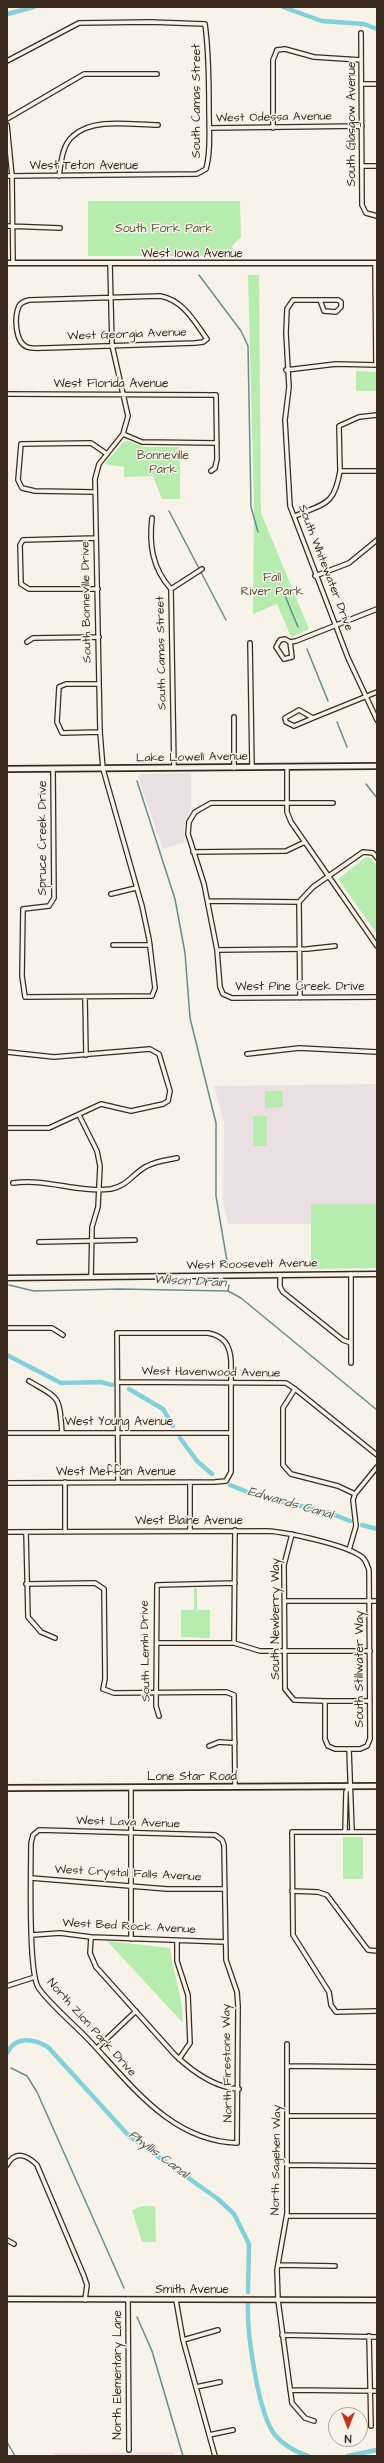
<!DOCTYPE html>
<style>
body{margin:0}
#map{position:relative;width:384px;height:2463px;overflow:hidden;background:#f7f3e8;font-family:"Architects Daughter",sans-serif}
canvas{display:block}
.frame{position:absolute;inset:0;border:8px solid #3b2a1e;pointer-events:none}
.north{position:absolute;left:328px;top:2407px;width:40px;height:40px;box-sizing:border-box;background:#f7f3e8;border:1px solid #aca397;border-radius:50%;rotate:180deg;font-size:11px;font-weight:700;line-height:16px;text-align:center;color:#3b2a1e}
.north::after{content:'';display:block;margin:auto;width:14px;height:18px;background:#c8321e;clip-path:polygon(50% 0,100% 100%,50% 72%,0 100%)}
</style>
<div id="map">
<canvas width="384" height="2463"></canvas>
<div class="frame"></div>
<div class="north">N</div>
</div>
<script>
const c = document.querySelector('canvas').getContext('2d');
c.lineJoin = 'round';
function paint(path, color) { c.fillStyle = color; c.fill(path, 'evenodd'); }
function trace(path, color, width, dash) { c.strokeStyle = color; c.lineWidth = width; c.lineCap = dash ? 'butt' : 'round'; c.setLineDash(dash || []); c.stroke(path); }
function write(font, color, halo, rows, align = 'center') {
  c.font = font + ' "Architects Daughter",sans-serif'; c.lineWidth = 3; c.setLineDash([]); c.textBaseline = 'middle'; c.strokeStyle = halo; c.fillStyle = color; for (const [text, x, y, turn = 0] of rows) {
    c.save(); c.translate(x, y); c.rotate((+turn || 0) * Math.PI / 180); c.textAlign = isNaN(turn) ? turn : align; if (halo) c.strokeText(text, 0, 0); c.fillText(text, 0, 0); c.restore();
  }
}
const built = new Path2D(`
 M191,773v36l-7,17 1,16 -22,7 -25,-72 2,-3z
 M377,1084v120h-66v20h-83l-5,-23 1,-78 -10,-37z
 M174,2452l1,4h-122v-3z`);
const green = new Path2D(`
 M88,201h152l1,36 -9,9 4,10h-148z
 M248,275h11l2,238 48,116 -18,8 -14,-33 -24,10 1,-113z
 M356,371l21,1v19h-21z
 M128,441l17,6h35v52h-18l-9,-23 -29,1v-10l-19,-3 18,-22z
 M366,857l5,1 6,8v68l-39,-55z
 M265,1091h18v16l-18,1z
 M253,1116h14v30h-14z
 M311,1204h66v64l-66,1z
 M194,1588h3v22h13v28l-29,-1v-27h13z
 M343,1837h20v42h-20z
 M107,1941l63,7c3,27 13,46 13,75z
 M142,2206h13l1,36h-14l-10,-32z`);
const stream = new Path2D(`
 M199,275l42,56 7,15 3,161 7,25
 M169,511l57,109
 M281,586l17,41
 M307,649l21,52
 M337,722l10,25
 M137,781l38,118 10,54 5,65 26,105v73l12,71
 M366,784l11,14
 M9,1285l25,6 86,-2 108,2 13,7 136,112
 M228,1291l1,-6
 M11,2068l16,8 10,16 87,196
 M137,2317l15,34 31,105
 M7,2442l8,14`);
const canal = new Path2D(`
 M283,7l39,14 42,3 13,5
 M7,14l27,-7
 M7,1355l54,28 40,-1 11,3
 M129,1389l34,20 10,17
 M180,1438l17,23 15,13
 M230,1485l25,10 75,18 20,8
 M362,1525l15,4
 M7,2053c9,-18 27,-14 41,-6l81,89 89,63 16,15 15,30 -1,48
 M248,2305c-1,28 10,109 27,130 9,11 21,17 33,21
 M347,2456l30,-6`);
const minor = new Path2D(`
 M361,33l1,172 4,8 11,3
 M277,50l8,-1 29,8 47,3
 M7,61l72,-38 71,-1 55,2c4,29 4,58 4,87 0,19 2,40 -3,58l-9,5 -190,2
 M362,84h15
 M7,119l77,-45h73
 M7,125l5,51 1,87
 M209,128l153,-2
 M273,128v-68l4,-10
 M362,166h15
 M59,176c2,-13 3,-31 14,-40 20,-19 60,-11 85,-11
 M7,226l53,2
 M375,263l1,102
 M160,296c23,4 34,25 47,43l-4,3 -8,1 -149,5c-5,0 -14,1 -19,-1 -12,-5 -13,-30 -8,-41 2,-4 6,-5 10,-6z
 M320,300l4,11 12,1 5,-5v-5l-3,-2h-45l-6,9 -1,24 3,54 -4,33 5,86 58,152 29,62
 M286,370l50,-6 41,1
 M7,394l209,1 1,64 -2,9 -4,3
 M123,434l19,8 75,1
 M340,471l-1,-45 20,-9 18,-2
 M94,492l-59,-1 -13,-3 -4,-8 3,-36 70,-1 16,11
 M295,516c30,-13 39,-10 45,-45h37
 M152,518c-3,26 0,50 19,71l3,179
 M96,538l-73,2 -3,5 1,39 8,5h69
 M315,576l34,-13 28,-23
 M171,589l31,-20
 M27,642l6,-4 66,-1
 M290,642l2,15 -8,2 -8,-12 4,-7 5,-1 5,3 6,-1 81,-32
 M250,643l2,124
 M99,684h-33l-7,3 -2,35 5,11 38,-1
 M313,718l-19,8 -8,-4 -1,-4 14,-8 14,8 64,-26
 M287,767v45l4,10 86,124
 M234,768v-51
 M53,769l1,129 -5,8 -26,3 -1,67 3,21 127,-1 3,-8 -6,-49 -7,-33 -39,-137 -3,-37 -5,-253 4,-15 24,-30 5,-18 -16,-71 -2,-81
 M333,803h-122l-16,9 -6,10 -1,12 16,50 13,66 3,37 3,7 9,4 145,-1
 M193,852l93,-1 19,-9
 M111,894l25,-6
 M208,901l91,1
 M113,945h37
 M217,950l90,-1 28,-3
 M85,998l1,57
 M300,998l-1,-96 14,-15 50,-35 10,1 4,5
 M7,1052l47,5 96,-8 9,5 11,37 -2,10 -5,3 -32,7 -30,-7 -52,24h-42
 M247,1054l52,-6 78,4
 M79,1115l18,36 3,15 -2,41 -6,20 -1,50
 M13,1183c35,-5 62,10 98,6 17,-3 22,-16 36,-23 9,-5 20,-6 30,-8
 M39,1242l96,-2
 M351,1274v89
 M280,1275v12l3,5 60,48 8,3
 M7,1328h45l11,7
 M29,1381c32,19 30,14 33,52
 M117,1382l169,1 9,6 82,66
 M295,1389l-12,19v57l8,9 47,12 17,8
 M7,1433h224
 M65,1482v50
 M190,1482v49
 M7,1483l208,-1 11,-1 5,-9v-111c-1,-16 -7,-25 -23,-28h-91l1,149
 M7,1532l260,-1c20,1 80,14 95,26 4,3 5,8 7,13l1,169 -3,7 -7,3h-11l3,82
 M26,1532l2,85 13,15 14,6
 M292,1534l-8,31 1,124 9,11 31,1v38l3,7 7,3h14
 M349,1550l7,-24 -3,-26 2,-6 22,-27
 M26,1584l69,-1 9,6 1,90 -2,10 11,4 112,-1 8,3 1,91
 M285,1601h92
 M157,1643h77l26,8h110
 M234,1643l1,-113
 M325,1701h45
 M159,1716l-3,-10 1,-121 78,-2
 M209,1746l10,-4 16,1
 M39,1830l176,5 7,5 2,5 2,115 11,32 1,14 -1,137c-69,-2 -109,-63 -153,-108 -11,-11 -39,-36 -46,-48 -10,-17 -7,-119 -7,-144l2,-8z
 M345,1831l1,-39 3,-6
 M377,1832h-85l1,103 36,57 2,13 5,7 41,-1
 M31,1878l136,11h58
 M292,1891l26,1 9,3 41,55 9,1
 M32,1935l28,-2 31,4 134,5
 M91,1937l-1,16 6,14 79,88c17,16 39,33 64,34
 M131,1939v-152
 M177,1941v20l11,34 2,48 -11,16
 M7,1986l28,-9
 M287,2044v169l-10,57 1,30 14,103 13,15 9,3
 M97,2048l39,-37
 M287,2066l90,1
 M287,2116h90
 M7,2165c8,-15 20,-10 30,0l47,111 3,9 -2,15
 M287,2165l90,1
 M287,2216h90
 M7,2240l7,4
 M278,2265l57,1
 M128,2299l1,151
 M176,2300l7,40 32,116
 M282,2335l95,2
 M369,2336l2,90
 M183,2340l35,-10
 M196,2387l24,-5
 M290,2390l87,1
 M209,2435l24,-5`);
const tertiary = new Path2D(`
 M7,263h370
 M7,1278l370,-4
 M7,2299l370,1`);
const secondary = new Path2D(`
 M7,769l370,-3
 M7,1788l370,-2`);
const streetNames = [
 ["South Camas Street",197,101,-90],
 ["West Odessa Avenue",274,118,-1],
 ["South Glasgow Avenue",352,124,-90],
 ["West Teton Avenue",84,166],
 ["West Iowa Avenue",192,254],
 ["West Georgia Avenue",127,335,-2],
 ["West Florida Avenue",111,384],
 ["South Whitewater Drive",325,568,69],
 ["South Bonneville Drive",87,602,-91],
 ["South Camas Street",162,653,-91],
 ["Lake Lowell Avenue",192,758,-1],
 ["Spruce Creek Drive",43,838,-90],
 ["West Pine Creek Drive",300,987],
 ["West Roosevelt Avenue",252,1265,-1],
 ["West Havenwood Avenue",211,1373,1],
 ["West Young Avenue",119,1422],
 ["West Meffan Avenue",116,1472],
 ["West Blaine Avenue",189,1521],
 ["South Newberry Way",276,1619,-90],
 ["South Lemhi Drive",146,1651,-91],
 ["South Stillwater Way",360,1669,-90],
 ["Lone Star Road",192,1777],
 ["West Lava Avenue",128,1823,2],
 ["West Crystal Falls Avenue",128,1874,3],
 ["West Bed Rock Avenue",129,1927,3],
 ["North Zion Park Drive",91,2028,48],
 ["North Firestone Way",228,2063,-91],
 ["North Sagehen Way",277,2160,-89],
 ["Smith Avenue",192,2290],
 ["North Elementary Lane",118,2375,-90]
];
const parkNames = [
 ["South Fork Park",164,229],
 ["Bonneville",163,456],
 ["Park",163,470],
 ["Fall",272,578],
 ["River Park",272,592]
];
const waterNames = [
 ["Wilson Drain",190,1282,3],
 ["Edwards Canal",290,1504,16],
 ["Phyllis Canal",158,2155,37]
];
paint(built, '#ebdfe4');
paint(green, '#b6edaf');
trace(stream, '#658e8f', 1.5);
trace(canal, '#81d1db', 4.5);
trace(minor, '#3b2a1e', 6);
trace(tertiary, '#3b2a1e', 7);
trace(secondary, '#3b2a1e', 8);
trace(minor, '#f7f3e8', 3.5);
trace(tertiary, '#f7f3e8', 4);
trace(secondary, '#f7f3e8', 4.5);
write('12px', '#3b2a1e', '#f7f3e8', streetNames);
write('12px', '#54513b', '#f7f3e8', parkNames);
write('italic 13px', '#4c544d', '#f7f3e8', waterNames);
</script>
